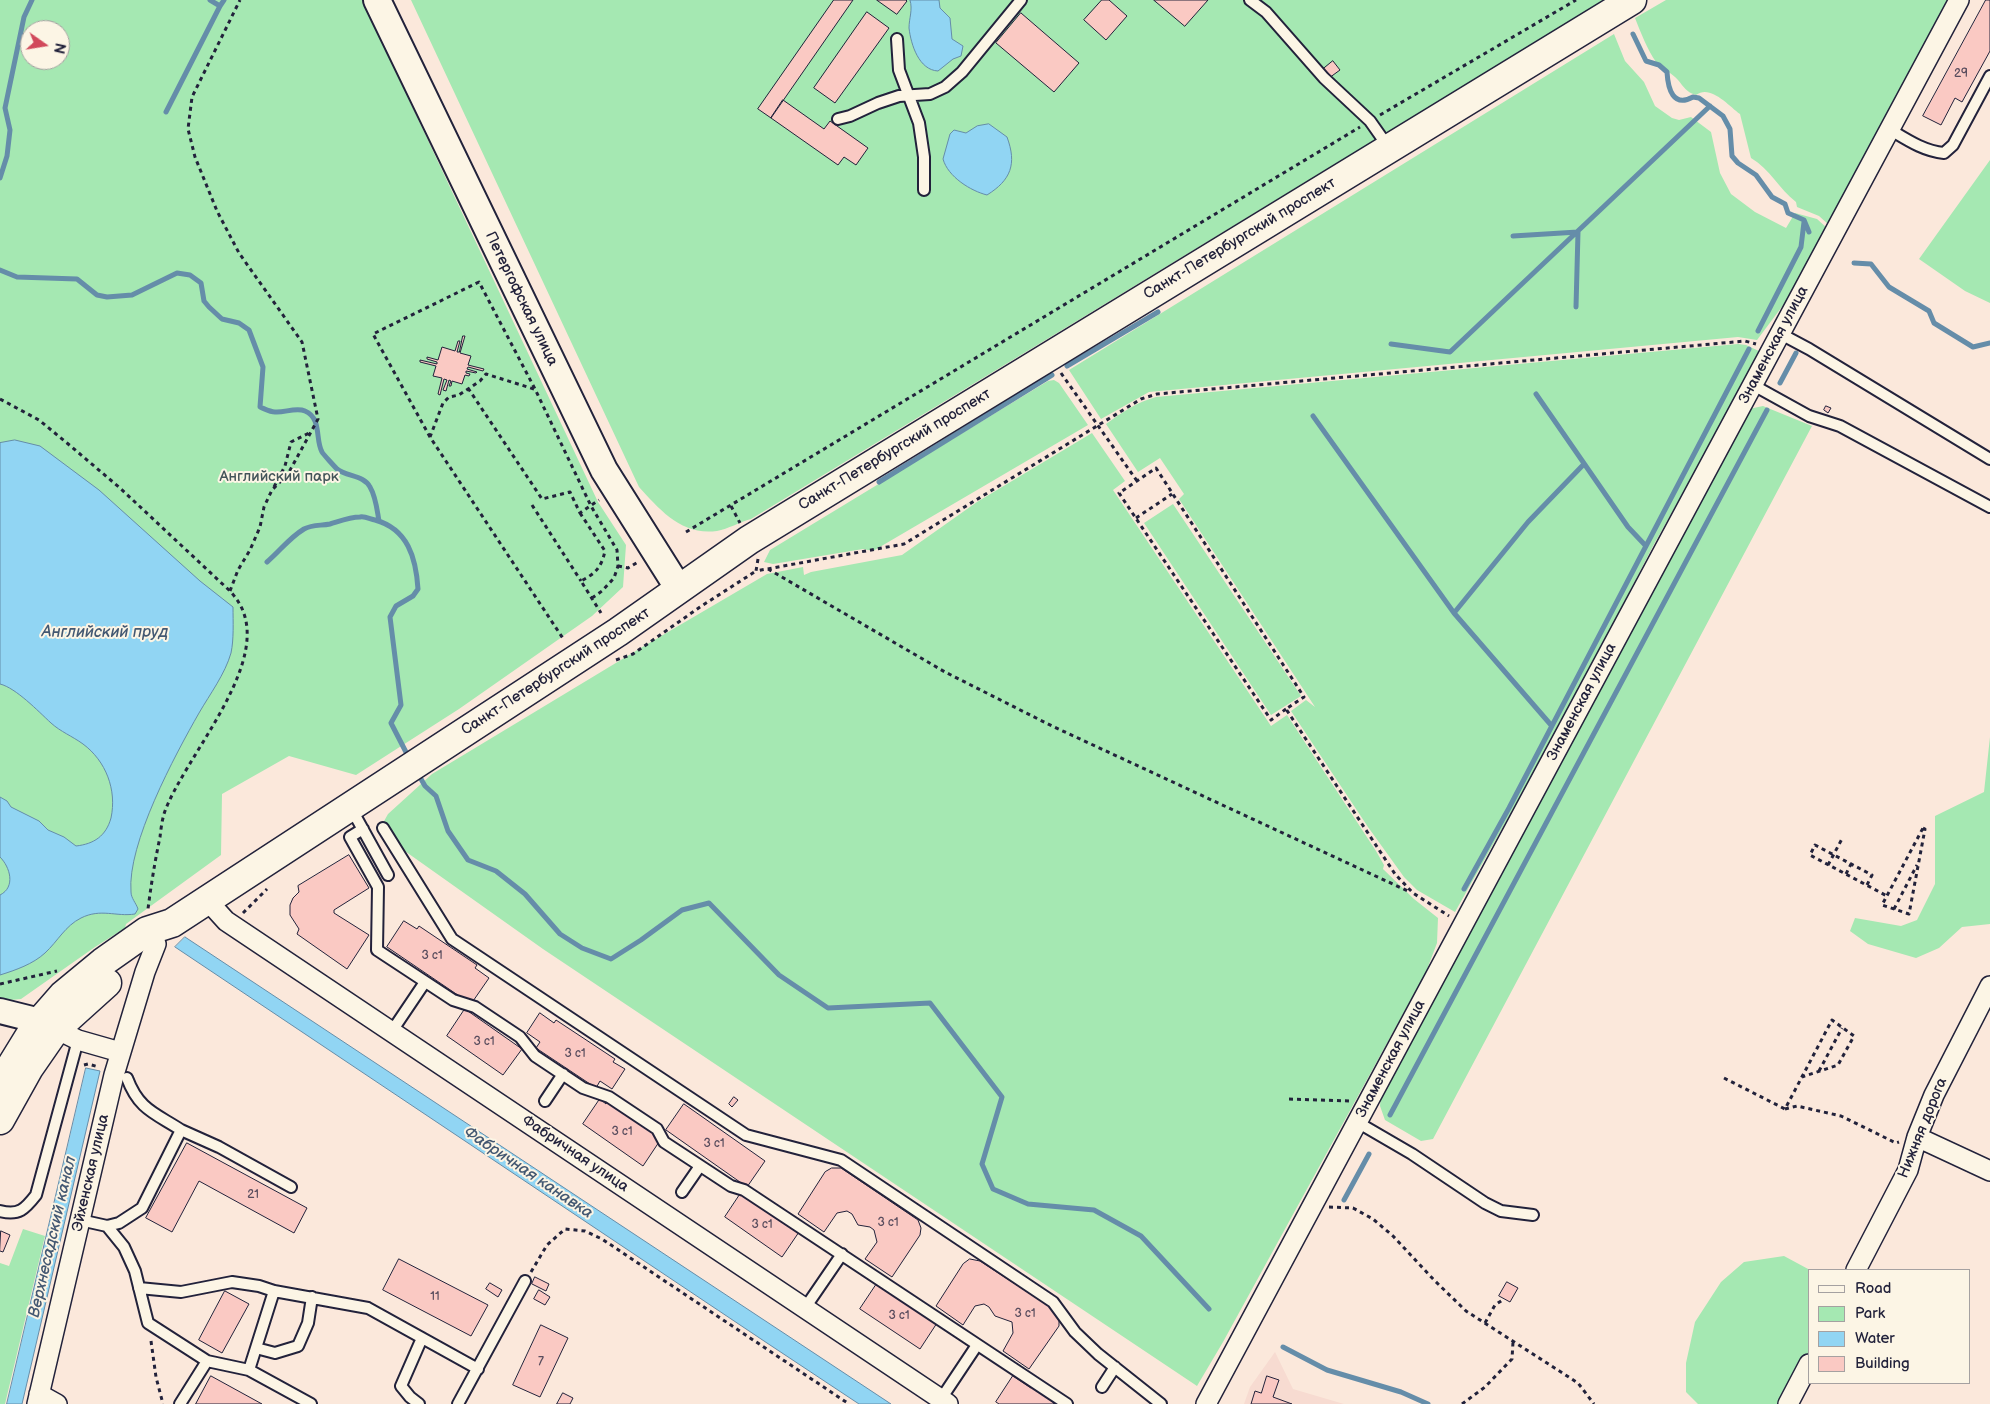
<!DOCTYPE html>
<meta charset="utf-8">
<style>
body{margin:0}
#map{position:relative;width:1990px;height:1404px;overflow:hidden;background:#fbe8db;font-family:"Balsamiq Sans",sans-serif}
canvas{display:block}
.legend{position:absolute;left:1808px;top:1269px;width:162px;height:115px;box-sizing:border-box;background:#fcf5e5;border:1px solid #a5a1a1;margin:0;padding:6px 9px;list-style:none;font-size:15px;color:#22223b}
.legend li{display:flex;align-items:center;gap:10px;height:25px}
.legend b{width:25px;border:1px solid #a5a1a1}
.north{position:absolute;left:20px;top:20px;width:50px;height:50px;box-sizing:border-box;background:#fcf5e5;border:1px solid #a5a1a1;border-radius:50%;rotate:103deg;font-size:14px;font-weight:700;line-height:20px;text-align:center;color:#22223b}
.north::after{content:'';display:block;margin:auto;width:18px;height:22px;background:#d1495b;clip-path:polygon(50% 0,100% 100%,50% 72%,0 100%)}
</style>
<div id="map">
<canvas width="1990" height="1404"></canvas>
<ul class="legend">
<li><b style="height:6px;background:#fcf5e5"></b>Road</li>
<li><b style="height:14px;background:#a5e8b2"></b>Park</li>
<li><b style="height:14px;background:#91d5f3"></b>Water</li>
<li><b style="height:14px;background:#fac9c3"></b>Building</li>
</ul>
<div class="north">N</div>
</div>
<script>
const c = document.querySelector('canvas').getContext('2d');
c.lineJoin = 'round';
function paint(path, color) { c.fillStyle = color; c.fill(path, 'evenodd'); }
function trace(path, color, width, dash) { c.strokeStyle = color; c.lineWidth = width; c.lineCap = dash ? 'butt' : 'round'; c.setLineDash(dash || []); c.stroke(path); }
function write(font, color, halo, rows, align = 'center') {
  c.font = font + ' "Balsamiq Sans",sans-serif'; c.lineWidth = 4; c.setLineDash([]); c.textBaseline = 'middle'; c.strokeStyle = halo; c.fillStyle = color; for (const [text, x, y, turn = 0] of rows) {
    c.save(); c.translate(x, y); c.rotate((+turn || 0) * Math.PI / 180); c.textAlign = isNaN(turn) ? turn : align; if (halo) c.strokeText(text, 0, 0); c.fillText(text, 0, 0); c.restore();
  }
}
const built = new Path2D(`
 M1275,1352l18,37 51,15h-100l6,-17z`);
const green = new Path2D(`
 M0,0h362l236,502 28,43 -3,42 -31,29 -133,93 -103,66 -67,-19 -67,38 -1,61 -95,69 -1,4 -30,19 -74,52 -21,2zM30,30h30v30h-30z
 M411,0h1194l-854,519c-11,3 -23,10 -34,12 -35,5 -57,-21 -78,-44z
 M1666,0h284l-121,225 -10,-9 -22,-9 -1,-5c-17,-13 -26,-33 -45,-44l-11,-44c-12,-9 -30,-30 -44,-19 -10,-3 -12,-8 -18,-15 -6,-7 -16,-11 -22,-18 -9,-13 -15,-29 -21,-44z
 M1614,34l11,27 19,21 11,24 17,12 7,2 12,-3 20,15 9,41 11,21 24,18 31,16 9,-15 22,6 10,9 -31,60 -39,52 -19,-3 -589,55 -48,27 -32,-49z
 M1990,160v143l-25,-12 -46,-32z
 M1738,344l8,1 15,7 -5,11 -103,183 -87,169 -111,197 -38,-22 -13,-13 -36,-50 -77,-116 15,-11 9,7 -136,-208 5,-5 -24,-36 -22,14 -32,-48c15,-11 31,-22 50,-27z
 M1054,380l5,3 29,42 -215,126 -10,-2 -90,15 -9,-2 6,-12 278,-169z
 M1763,406l49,20 -379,713 -12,2 -36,-21 -5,-14 1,-13 368,-684z
 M1092,433l33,48 -12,9 158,236 16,-11 89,136 8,14 -1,4 31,30 24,19 -1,25 -11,29 -203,370 -26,44 -654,-437 -165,-117 10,-18 44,-40 207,-125 128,-75 36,-7 1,8 7,-3 91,-17 75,-53z
 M1173,504l128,192 -30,19 -127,-192z
 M1990,737v187l-28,3 -23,21 -23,10 -48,-14 -18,-13 5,-13 46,8 16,-6 18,-36v-68l49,-24z
 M23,1229l22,7 -40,168h-5v-141l9,3z
 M1784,1256l26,14h-1v81l-29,53h-82l-12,-12v-29l9,-41 26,-40 23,-20z`);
const water = new Path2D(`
 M910,0h29l1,8 10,10 2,21 11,7 -2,10 -8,3 -15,12c-19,-1 -27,-26 -29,-43 0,-10 4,-18 1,-28z
 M989,124l18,13c10,27 4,43 -20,58 -16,-4 -39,-18 -44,-36l7,-25 4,-4 12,3 11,-7z
 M15,440l25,6 59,44 101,91 33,26c0,15 1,32 -2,46 -6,21 -21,41 -32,60 -24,42 -72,131 -68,179 0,6 5,11 7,17l-3,5c-19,3 -34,-6 -54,4 -16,8 -23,23 -36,35 -12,11 -29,17 -45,22v-80c16,-8 10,-28 0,-38v-60l7,4 4,6 28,14 9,9 16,7 12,9c18,-2 30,-10 35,-28 6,-28 -5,-57 -28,-74 -11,-8 -22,-12 -32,-21 -13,-12 -35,-35 -51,-39v-241z
 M185,937l706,467h-32l-92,-61 -592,-396z
 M86,1068l14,3 -78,333h-15z`);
const stream = new Path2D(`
 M210,0l10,6 4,-6
 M1633,34l13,27 13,4 8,7c1,17 6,36 26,25l6,1 24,18 7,13 2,27 6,7 18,12 16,22 13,7 3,9 16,7 5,12
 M166,112l54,-106
 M0,178l7,-22 3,-26 -5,-22 19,-91 8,-17
 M1513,236l65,-4 -2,75
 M1854,263l17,1 18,23 40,24 5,12 39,24 17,-4
 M0,270l17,7 60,2 20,16 10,2 25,-2 45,-22 13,2 11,8 3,18 5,6 13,12 17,4 10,7 14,37 -3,40c5,2 10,5 15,5 9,1 21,-5 30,-1 17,7 10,29 17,41 1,2 13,15 15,17 10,8 27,6 33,18 6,10 7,23 9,34
 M1758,331l43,-84 3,-25
 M1391,344l59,8 260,-246
 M1067,366l91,-54
 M1780,383l16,-30
 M1536,394l92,133 17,18
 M1313,416l141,197
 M879,482l173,-107
 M267,562c13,-11 22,-24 37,-33 9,-5 17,-3 26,-5 10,-3 20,-7 30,-7 5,-1 10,2 15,3 33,9 41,38 43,69l-5,7 -17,10 -6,11 11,88 -10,18 18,35
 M1551,725l-97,-112 74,-91 56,-58
 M417,772l8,14 11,10 12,35 20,29 28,11 29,23 35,40 22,14 29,11 30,-19 41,-30 27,-7 70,72 49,33 102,-5 72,94 -20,67 11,25 35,15 66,6 47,26 68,73
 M1464,889l45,-81 240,-459
 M1390,1115l377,-705
 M1344,1200l25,-46
 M1283,1347l44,23 74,22 27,12`);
const building = new Path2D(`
 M834,0h19l-82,118 -13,-9z
 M877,0h29l1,1 -10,13z
 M1102,0h7l18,16 -21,24 -22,-20z
 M1154,0h54l-23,26z
 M1986,0h4v51l-28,51 -7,-4 -14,27 -18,-9z
 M867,12l22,16 -54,75 -21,-15z
 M1021,13l58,50 -25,29 -58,-49z
 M1333,61l7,9 -11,8 -7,-8z
 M783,100l41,29 6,-8 38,27 -12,17 -12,-8 -6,8 -67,-47z
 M463,336h2l-5,17 11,3 -3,9 16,4 -1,2 -15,-4 -1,2 10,3 -1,1 -10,-2v2l4,1 -1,2 -4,-1 -3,9 -10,-3 -1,5h-2l2,-5 -2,-1 -3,11 -3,-1 4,-10 -3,-1 -4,16 -2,-1 4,-16 -9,-2 3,-10 -16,-4v-2l17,4v-2l-10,-3v-2l11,3 4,-13 13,4 3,-10h2l-3,11h2z
 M1826,406l5,2 -3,5 -4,-3z
 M349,855l20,33 -35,22v3l35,22 -22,34 -50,-35 2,-5 -9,-14v-10l3,-7 6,-6 -1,-6z
 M404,921l13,8 2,-3 58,39 -2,3 14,10 -18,26 -84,-57z
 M465,1009l57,40 -19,26 -56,-39z
 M540,1013l14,10 2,-3 59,39 -2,3 12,7 -13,20 -12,-8 -4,7 -60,-40 4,-6 -13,-9z
 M734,1097l4,3 -6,7 -3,-3z
 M600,1099l6,5 1,-2 54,37 -18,27 -60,-42z
 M684,1104l81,57 -18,26 -81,-57z
 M187,1143l120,65 -13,25 -95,-52 -27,51 -26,-14z
 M832,1168h9l77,52 3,8 -1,7 -28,42 -27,-18 12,-17 -3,-12 -4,-3 -12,-2 -6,-11 -5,-3 -10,2 -13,19 -26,-18 27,-42z
 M741,1193l58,39 -17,25 -57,-40z
 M1,1231l9,4 -7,17 -3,-1z
 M399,1259l89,46 -17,31 -88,-46z
 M970,1259l10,2 75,49 4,8v8l-30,43 -26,-18 10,-18 -1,-11 -17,-6 -6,-9 -5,-3 -9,2 -12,19 -27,-19 27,-42z
 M535,1277l14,7 -3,7 -14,-7z
 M878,1282l59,41 -17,26 -60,-40z
 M1507,1282l11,6 -8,14 -11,-6z
 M490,1283l12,7 -4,7 -12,-8z
 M539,1290l11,7 -5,8 -11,-6z
 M225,1291l24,13 -27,49 -23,-13z
 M541,1325l27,13 -28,59 -27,-12z
 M211,1376l51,28h-66z
 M1013,1376l18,12 1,-2 22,15 -1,2 2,1h-56l-3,-2z
 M1267,1376l12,4 -6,17 19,7h-41l4,-13 6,2z
 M563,1393l10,5 -3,6h-13z`);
const path = new Path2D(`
 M1380,115l196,-115
 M1061,373l76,108
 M468,388l74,111 28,-7 10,21 19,-13
 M534,389l-48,-15 -6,7 -21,14 -10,2 -6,6 -13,34 134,203
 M0,399l39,21 28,23 53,45 110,103c7,8 12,15 15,26 16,58 -60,141 -80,194 -3,8 -4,18 -5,26 -5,24 -9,48 -12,72
 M430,437l-57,-103 106,-52 56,107 56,117 26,44 1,16 -4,12 -12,13 -10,7
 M274,487l11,-21 6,-24 20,-10
 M532,505l49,76
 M731,506l9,17
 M580,513l25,38c-4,17 -9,22 -24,30l20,32
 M1136,518l36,-24
 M686,532l674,-405
 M758,559l-2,12 148,-27 237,-145 16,-5 588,-53 11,3
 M618,566l10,2 10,-6
 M768,569l177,103 107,54 358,166
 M230,591l8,-21 12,-20 10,-23 4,-20 8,-17 16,-16 30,-55 -16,-77 -63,-89 -22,-42 -22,-54 -7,-28 4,-32 48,-97
 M616,660l17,-6 67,-47 56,-36
 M1286,709l-15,11 -152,-227 37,-25 148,229 -18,12 109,165 18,19 36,23
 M1923,828l2,1 -16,85 -27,-9z
 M1828,865l15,-28
 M1846,874l5,-10
 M1867,885l5,-10 -57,-30 -5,10 77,41
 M1894,909l23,-44
 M243,913l24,-24
 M0,984l57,-13
 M84,1065l4,-1 11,3
 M1819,1071l23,-43
 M1724,1078l61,31 47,-89 22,16 -16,29 -36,12
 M1289,1099l62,2
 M1785,1109l12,-3 44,10 55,27 3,-1
 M1329,1207l24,1 20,11 20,17 41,44 32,31 112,72 16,21
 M531,1272l16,-27 18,-16 20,2 17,8 247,165
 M1485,1323l10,-18 9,-6
 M151,1341l5,36 7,27
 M1462,1404l23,-17 27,-28 1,-17`);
const service = new Path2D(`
 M1250,0l16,12 58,66 46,43 19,27
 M897,39l2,31 20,53 5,34v33
 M838,119l12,-3 28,-13 21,-7 31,-2 15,-7 17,-15 59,-72
 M1889,129c17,10 34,22 55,24l9,-8 37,-69
 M1779,333l30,16 181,110
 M1753,385l56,31 31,10 150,81
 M351,808l37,67
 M383,828l69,111 294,196 95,25 212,142 22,30 23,22 63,50
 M363,829l-13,8 28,50 -1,63 76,50 22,7 45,30 15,19 48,32 26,9 48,32 7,13 67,44 13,4 323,214
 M392,1031l33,-49
 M545,1101l18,-27
 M1357,1122l55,32 73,49 16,8 32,4
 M181,1130l38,17 72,40
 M682,1192l18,-26
 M0,1211c19,5 25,-2 36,-16l42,-155
 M80,1220l27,6 17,21 11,24 13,52 59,38 42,9 25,-79
 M107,1226l12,-3 23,-15 39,-78c-26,-17 -42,-20 -54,-52
 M139,1288l42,4 51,-10 27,4 15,5 94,17 110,61
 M805,1308l37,-54
 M256,1348l19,5 23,-7 10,-23 4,-26
 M249,1370l62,34
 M1102,1387l13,-20
 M941,1399l36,-54
 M180,1404l27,-43
 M419,1404l-9,-7 -9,-11 21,-48
 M458,1404l67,-123`);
const minor = new Path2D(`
 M207,900l19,21 722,483
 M56,1029l22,11 42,12
 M1917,1137l73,34
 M1856,1270l52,-100 9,-33 17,-42 56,-109
 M39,1394l18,10
 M37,1404l77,-329 31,-103 11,-28
 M1206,1404l753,-1404
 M1788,1404l21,-40`);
const tertiary = new Path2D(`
 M0,1011l40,10 16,8`);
const secondary = new Path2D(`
 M377,0l227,470 75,119`);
const primary = new Path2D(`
 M0,1084l35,-57 28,-32 40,-33 44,-31 25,-8 446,-291 131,-92 883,-540
 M0,1120l29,-52 27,-39 51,-46`);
const numberNames = [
 ["29",1961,74],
 ["3 с1",432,956],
 ["3 с1",484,1042],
 ["3 с1",575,1054],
 ["3 с1",622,1132],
 ["3 с1",714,1144],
 ["21",253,1195],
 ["3 с1",888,1223],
 ["3 с1",762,1225],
 ["11",435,1297],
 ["3 с1",1025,1314],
 ["3 с1",899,1316],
 ["7",541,1362]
];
const streetNames = [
 ["Санкт-Петербургский проспект",1240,239,-31],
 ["Петергофская улица",521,299,64],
 ["Знаменская улица",1774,345,-62],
 ["Санкт-Петербургский проспект",895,450,-31],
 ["Санкт-Петербургский проспект",556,672,-33],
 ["Знаменская улица",1582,702,-62],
 ["Знаменская улица",1391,1059,-62],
 ["Нижняя дорога",1923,1128,-68],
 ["Фабричная улица",575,1154,34],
 ["Эйхенская улица",91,1173,-77]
];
const parkNames = [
 ["Английский парк",279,477]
];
const waterNames = [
 ["Английский пруд",105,633],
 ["Фабричная канавка",528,1173,34],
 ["Верхнесадский канал",53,1237,-77]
];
paint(built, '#f7dbd1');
paint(green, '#a5e8b2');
paint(water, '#91d5f3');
trace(water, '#658da9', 1);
trace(stream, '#658da9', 5);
paint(building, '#fac9c3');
trace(building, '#22223b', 1);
trace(service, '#22223b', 14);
trace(minor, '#22223b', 22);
trace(tertiary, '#22223b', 28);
trace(secondary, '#22223b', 30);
trace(primary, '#22223b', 31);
trace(path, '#22223b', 3, [4, 4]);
trace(service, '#fcf5e5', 10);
trace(minor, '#fcf5e5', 19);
trace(tertiary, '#fcf5e5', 24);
trace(secondary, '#fcf5e5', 26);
trace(primary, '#fcf5e5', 28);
write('12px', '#584c5d', null, numberNames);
write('15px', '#22223b', '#fcf5e5', streetNames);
write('15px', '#435459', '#fcf5e5', parkNames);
write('italic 16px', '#435872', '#fcf5e5', waterNames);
</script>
